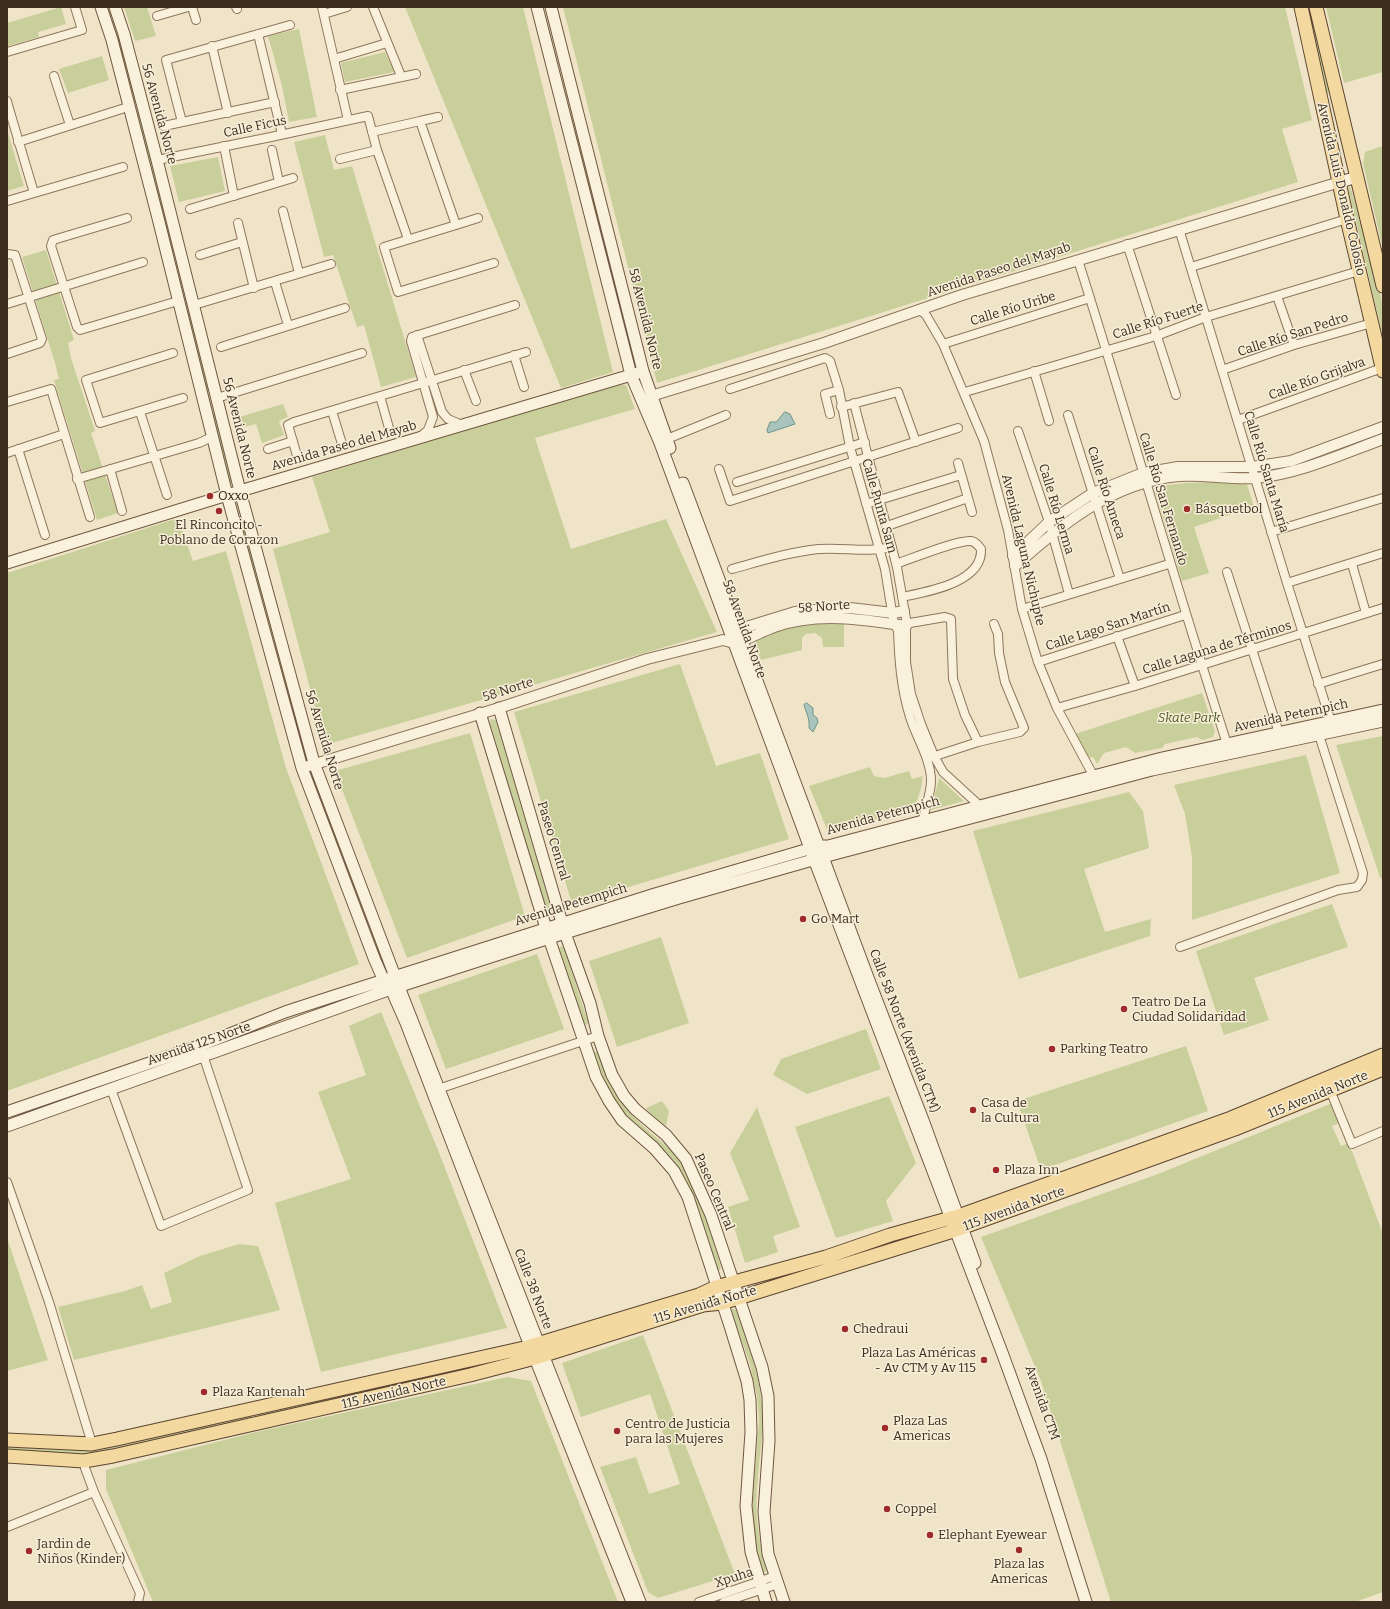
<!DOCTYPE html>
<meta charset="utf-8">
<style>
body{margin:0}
#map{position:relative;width:1390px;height:1609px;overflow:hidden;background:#f0e4c8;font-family:Bitter,serif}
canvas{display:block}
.frame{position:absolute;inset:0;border:8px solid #3d2e20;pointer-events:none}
</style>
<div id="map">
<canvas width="1390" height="1609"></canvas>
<div class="frame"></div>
</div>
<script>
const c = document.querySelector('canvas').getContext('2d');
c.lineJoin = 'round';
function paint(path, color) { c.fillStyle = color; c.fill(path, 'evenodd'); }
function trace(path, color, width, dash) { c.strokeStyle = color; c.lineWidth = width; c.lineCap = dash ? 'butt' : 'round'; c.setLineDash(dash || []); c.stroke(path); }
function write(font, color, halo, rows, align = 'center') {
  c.font = font + ' Bitter,serif'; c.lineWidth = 3; c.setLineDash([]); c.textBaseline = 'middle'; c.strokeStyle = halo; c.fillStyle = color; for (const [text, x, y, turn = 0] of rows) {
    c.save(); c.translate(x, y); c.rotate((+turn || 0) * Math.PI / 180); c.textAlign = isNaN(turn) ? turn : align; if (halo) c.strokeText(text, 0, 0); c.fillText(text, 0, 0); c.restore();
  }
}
const green = new Path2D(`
 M61,7l5,17 -28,8 1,5 -32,9v-23z
 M105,7h6l26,92 -1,3h-3z
 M124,7h23l9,29 -21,5z
 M405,7h118l90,365 -52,16z
 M563,7h722l27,113 -30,9 16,53 -641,201z
 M1306,7h5l20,84 -3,2 -4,-3z
 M1326,7h57v65l-39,11z
 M299,29l18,88 -28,5 -7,-36 -14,-50z
 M385,52l9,20 -49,10 -4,-19z
 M102,56l7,24 -41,13 -9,-24z
 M139,111l26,96 -2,2 -2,1 -26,-98z
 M571,121l6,7 22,89h-2l-6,-23 -4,-7z
 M7,130l17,56 -17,5z
 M325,135l9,35 18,-4 64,211 -35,10 -17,-62 -7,2 -24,-72 -9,2 -30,-115z
 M1383,146v104l-20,-87 2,-11z
 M218,157l7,34 -46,11 -9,-36z
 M1350,186l8,26 4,4 21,90v32l-35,-150z
 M46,250l28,90 -6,3 3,15 24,73 -4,2 27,80 -21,7 -43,-140 5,-1 -4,-16 -33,-106z
 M189,309l21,82h-3l-2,-2 -19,-79z
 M618,384l8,1 9,24 -100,29 36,111 95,-30 51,113 -392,113 -52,-196 57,-17 -18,-55z
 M283,404l5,13 -9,4 5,14 -22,8 -6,-19 -16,4 -4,-10z
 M215,410l17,71 -2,1 -2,-2 -16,-67z
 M1246,481l8,26 -60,20 15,46 -27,8 -27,-90 3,-5 29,-3z
 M178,518l15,43 33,-10 60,217 73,196 -352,127v-518z
 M244,522l62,232h-2l-64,-231z
 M844,621v26h-21l-1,-9 -7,-5 -9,1 -4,4v12l-41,10 -8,-19 3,-4 29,-9z
 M680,664l36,102 44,-13 29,86 -217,65 -58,-192z
 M1202,693l13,38 -2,6 -11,3 -5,-3 -32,7 -3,4 -27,5 -9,-6 -22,6 -7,11 -4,-7 -4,1 -14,-24z
 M491,719l5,1 56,191 -2,2 -4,-2 -56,-189z
 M470,733l55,183 -118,42 -72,-187z
 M1383,736v144l-3,-3 -44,-132z
 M1306,755l34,118 -148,47v-63l-7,-43 -11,-29z
 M870,767l4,9 10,2 25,-7 3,8 11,-3 -2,13 -7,21 -86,22 -19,-46z
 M313,776l70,184 2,5 -3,1 -70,-188z
 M939,778l25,23 -33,9z
 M1129,792l14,19 6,37 -65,21 21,63 46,-13 -1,17 -131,43 -46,-148z
 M1332,904l16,43 -94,31 15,42 -45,15 -28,-84z
 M661,937l28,86 -72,24 -28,-86z
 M561,946l3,2 24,74 -1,3 -4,-2 -25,-74z
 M537,954l27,75 -118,40 -28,-74z
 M381,1012l57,138 69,178 -186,44 -46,-169 76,-24 -33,-87 48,-17 -17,-49z
 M866,1029l15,40 -74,25 -34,-19 8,-16z
 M1186,1046l22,65 -167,59 -24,-69z
 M594,1051l5,2c8,26 20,50 41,70 13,13 28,22 39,37 22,32 31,71 42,107l-1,3h-3l-2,-3c-10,-35 -18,-74 -40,-105 -11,-14 -25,-24 -38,-36 -22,-19 -33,-45 -43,-72z
 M889,1096l27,67 -30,38 7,20 -57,17 -41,-111z
 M662,1101l7,10 -3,15 -18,-15 -2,-3z
 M1332,1103l8,20 -8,3 9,20 8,-3 34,91v358l-28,10h-244l-70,-221 -60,-144 177,-63z
 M757,1107l43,120 -27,9 5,16 -33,11 -17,-56 21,-7 -19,-47z
 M7,1238l41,122 -41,11z
 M239,1244l19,2 22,64 -206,50 -16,-53 67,-16 17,-6 9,24 21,-7 -8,-29 36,-17z
 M732,1309h3l3,2c12,35 24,72 25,109 0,19 -4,38 -5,57 -4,33 0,62 9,93l-3,3 -3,-4 -5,-20 -4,-39 7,-90 -2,-24 -7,-32 -19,-53z
 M643,1335l92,239 -77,24 -10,-6 -48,-125 36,-10 13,37 31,-10 -30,-90 -69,23 -19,-54z
 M523,1354v3l-263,59 -1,-2z
 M507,1377l24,4 87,221h-465l-47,-113v-19l150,-38z
 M251,1415v3l-159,36 -85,-4v-4l88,5z`);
const water = new Path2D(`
 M785,412l5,2 5,10 -27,9 -1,-3 3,-8h6z
 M807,703l6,5v7l4,3 1,4 -5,10 -4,-4c1,-9 -3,-16 -5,-23z`);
const minor = new Path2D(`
 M192,7l4,13
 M236,7l1,2
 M322,7l26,113
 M373,7l28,69
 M324,14l23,-7
 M157,16l31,-9
 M258,34l24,100
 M212,46l16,67
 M7,52l75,-22 -7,-23
 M334,59l53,-16
 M54,76l16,49
 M340,90l76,-16
 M7,101l3,11
 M7,113l3,-1 24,81
 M420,121l18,-4
 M182,122l-16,-62 124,-35
 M164,126l111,-24
 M372,132l48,-11 36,104 -72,22 14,45 96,-29
 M18,142l110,-35
 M224,146l10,50
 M272,150l7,32
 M340,159l37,-9
 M157,160l114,-23 97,-21 9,34 31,89
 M7,201l116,-34
 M190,209l103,-31
 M283,211l16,62
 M127,218l-74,22 -2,6 26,81 3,3 98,-29
 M238,223l16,65
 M456,225l22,-7
 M1179,229l108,354 44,139
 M1127,244l49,151
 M7,254l8,1 27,84 -2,4 -33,11
 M200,255l42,-13
 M1078,260c51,161 97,323 149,484
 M1191,267l156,-48
 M275,282l13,43
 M1277,296l17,49
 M7,304l136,-42
 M194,305l137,-41
 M920,310l6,5 17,29 41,97 24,89 14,79 16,53 19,46 36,67
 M417,335l25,77 6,7 14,6
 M943,344l147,-46
 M221,347l124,-39
 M173,353l-87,27 14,43 83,-25
 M514,355l10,32
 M464,370l12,31
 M1222,370l72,-25 78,-22
 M1034,371l15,50
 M730,389l95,-31 5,3 9,29 11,57 35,122 9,55 4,6c1,30 3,58 12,87 6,20 21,42 21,64 0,12 -6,27 -8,39
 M965,392l191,-56 50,-19 153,-46
 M380,396l9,32
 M217,398l145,-45
 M7,402l44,-13 39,128
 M854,403l43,164 9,52v43l5,32 10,30 13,32 9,16 37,34
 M841,407l57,-15 18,50
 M332,411l10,33
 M140,412l27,83
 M830,414l-5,-20 14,-4
 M1068,415l52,164
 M1238,420l144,-52
 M1018,431l31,91 20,72
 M420,437l8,-7 5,-13 -22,-76 1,-4 103,-32
 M667,439l59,-24
 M18,449l27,86
 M268,449l25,-8
 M7,453l57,-19
 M298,459l-10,-34 6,-3 232,-70
 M958,463l14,49
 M110,469l12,42
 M719,469l11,32 228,-73
 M77,479l122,-36 13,-6
 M737,482l128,-40
 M866,504l95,-29
 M887,526l81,-28
 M1271,532l112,-34
 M896,564c17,-6 61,-24 75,-23 5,1 7,4 10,8 2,34 -55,43 -79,48
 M1352,564l14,49
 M732,569c29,-8 57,-17 87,-20 24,-2 49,4 73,-2
 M1227,572l52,161
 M1287,583l96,-30
 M1022,609l147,-45
 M906,626l4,-3 35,-6 6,2 2,60 12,36 13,27
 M1117,636l18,50
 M1038,662l147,-47
 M1318,684l65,-20
 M1057,708l78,-22 248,-78
 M929,758l49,-16 42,-10 4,-4 -19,-46 -6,-29 -1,-19 -4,-10
 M1180,947l158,-57 19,-3 5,-7 1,-7 -44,-138
 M111,1089l50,137 87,-36 -46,-138
 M435,1090l163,-54
 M1330,1090l22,54 31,-13
 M7,1182l42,120 43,142
 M84,1461l1,7 9,24 46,101 -2,9
 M7,1527l87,-35
 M699,1602l76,-26
 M724,1602l54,-18`);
const tertiary = new Path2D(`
 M651,396l173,-53 138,-48 378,-113
 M1013,556l36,-34 44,-29 50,-20 35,-6h74l39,-6 92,-34
 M1015,566c47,-42 98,-84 164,-90 25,-2 51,4 76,2 44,-4 87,-24 128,-39
 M730,632l65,-20 19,-2 36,-2 43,5 11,-2
 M302,768l197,-60 148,-49 76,-19 11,3c14,-3 26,-11 40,-16 43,-15 88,-8 132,-1`);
const secondary = new Path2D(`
 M101,7l11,33 46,178 69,277 75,273 72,190 10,23 7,8 15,34 119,310 107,269
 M115,7l9,27 33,126 83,331 74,272 85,224 241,615
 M537,7l94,368 29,68 154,416 189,496 38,104 45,143
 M551,7l92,364 27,77
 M1340,182l17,-5
 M683,483l187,500 53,137 52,143
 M7,563l233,-72 398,-118
 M499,708l66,225 25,70 8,33 14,39 12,21 11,13 31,26 20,24 25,56 51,152 6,29 1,45 -5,71 4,42 16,48
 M480,713l69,225 47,139 13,24 13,19 32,28 20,23 14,26 42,129 17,55 3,19 1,32 -5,74 5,46 15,50
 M7,1112l192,-66 86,-34 49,-16 321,-102 164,-48h9l334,-88 221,-48
 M7,1126l384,-137 174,-56 114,-35 144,-41 329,-87 231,-49`);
const primary = new Path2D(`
 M1301,7l46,212 36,152
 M1316,7l67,279
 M7,1440l85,4 25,-5 407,-91 175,-53 17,-8 110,-30 64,-22 68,-19 273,-98 152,-63
 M7,1456l77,5 29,-5 357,-81 65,-17 168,-53 19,-2 231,-72 282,-102 148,-60`);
const markers = [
 [210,496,4,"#9e2a2b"],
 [1187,509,4,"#9e2a2b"],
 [219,511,4,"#9e2a2b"],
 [803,919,4,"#9e2a2b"],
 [1124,1009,4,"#9e2a2b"],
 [1052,1049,4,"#9e2a2b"],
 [973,1110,4,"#9e2a2b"],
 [996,1170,4,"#9e2a2b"],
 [845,1329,4,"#9e2a2b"],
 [984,1360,4,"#9e2a2b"],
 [204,1392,4,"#9e2a2b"],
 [885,1428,4,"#9e2a2b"],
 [617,1431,4,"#9e2a2b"],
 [887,1509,4,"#9e2a2b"],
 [930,1535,4,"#9e2a2b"],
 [1019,1550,4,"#9e2a2b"],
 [29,1551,4,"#9e2a2b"]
];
const streetNames = [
 ["56 Avenida Norte",159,114,75],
 ["Calle Ficus",255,127,-12],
 ["Avenida Luis Donaldo Colosio",1341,189,77],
 ["Avenida Paseo del Mayab",999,270,-18],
 ["Calle Río Uribe",1013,309,-17],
 ["58 Avenida Norte",645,319,76],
 ["Calle Río Fuerte",1158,321,-18],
 ["Calle Río San Pedro",1293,335,-18],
 ["Calle Río Grijalva",1317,379,-20],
 ["56 Avenida Norte",239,428,76],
 ["Avenida Paseo del Mayab",344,446,-16],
 ["Calle Río Santa María",1266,472,73],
 ["Calle Río Ameca",1106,493,72],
 ["Calle Río San Fernando",1163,499,73],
 ["Calle Punta Sam",879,506,74],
 ["Calle Río Lerma",1056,509,73],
 ["Avenida Laguna Nichupte",1023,550,77],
 ["58 Norte",824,607,-4],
 ["Calle Lago San Martín",1108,627,-18],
 ["58 Avenida Norte",744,629,70],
 ["Calle Laguna de Términos",1217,648,-17],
 ["58 Norte",508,690,-18],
 ["Avenida Petempich",1291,716,-12],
 ["56 Avenida Norte",324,740,73],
 ["Avenida Petempich",883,816,-15],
 ["Paseo Central",553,841,73],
 ["Avenida Petempich",571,905,-17],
 ["Calle 58 Norte (Avenida CTM)",904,1031,69],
 ["Avenida 125 Norte",199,1044,-19],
 ["115 Avenida Norte",1318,1095,-22],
 ["Paseo Central",714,1192,67],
 ["115 Avenida Norte",1014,1209,-20],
 ["Calle 38 Norte",533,1289,69],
 ["115 Avenida Norte",705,1305,-16],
 ["115 Avenida Norte",394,1393,-13],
 ["Avenida CTM",1042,1403,70],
 ["Xpuha",734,1578,-18]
];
const poiNames = [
 ["Oxxo",218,496],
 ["Básquetbol",1195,509],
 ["El Rinconcito -",219,525,"center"],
 ["Poblano de Corazon",219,540,"center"],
 ["Go Mart",811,919],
 ["Teatro De La",1132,1002],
 ["Ciudad Solidaridad",1132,1017],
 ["Parking Teatro",1060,1049],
 ["Casa de",981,1103],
 ["la Cultura",981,1118],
 ["Plaza Inn",1004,1170],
 ["Chedraui",853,1329],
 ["Plaza Las Américas",976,1353,"right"],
 ["- Av CTM y Av 115",976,1368,"right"],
 ["Plaza Kantenah",212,1392],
 ["Plaza Las",893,1421],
 ["Americas",893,1436],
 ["Centro de Justicia",625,1424],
 ["para las Mujeres",625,1439],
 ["Coppel",895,1509],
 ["Elephant Eyewear",938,1535],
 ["Jardin de",37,1544],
 ["Niños (Kinder)",37,1559],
 ["Plaza las",1019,1564,"center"],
 ["Americas",1019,1579,"center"]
];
const parkNames = [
 ["Skate Park",1189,718]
];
paint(green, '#c9cf9b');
paint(water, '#a9c4bc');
trace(water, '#6f938a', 1);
trace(minor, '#8d765c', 10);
trace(tertiary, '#8d765c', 12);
trace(secondary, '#6f573f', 13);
trace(primary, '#5b4430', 15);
trace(minor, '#faf1dc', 8);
trace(tertiary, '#faf1dc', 10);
trace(secondary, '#faf1dc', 11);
trace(primary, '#f3d9a0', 13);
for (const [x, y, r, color] of markers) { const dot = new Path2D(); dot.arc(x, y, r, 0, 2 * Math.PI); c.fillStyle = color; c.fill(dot); trace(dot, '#f7eed8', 1.5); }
write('13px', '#3d2e20', '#f7eed8', streetNames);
write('13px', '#3d2e20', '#f7eed8', poiNames, 'left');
write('italic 13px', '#4d5a26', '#f7eed8', parkNames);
</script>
